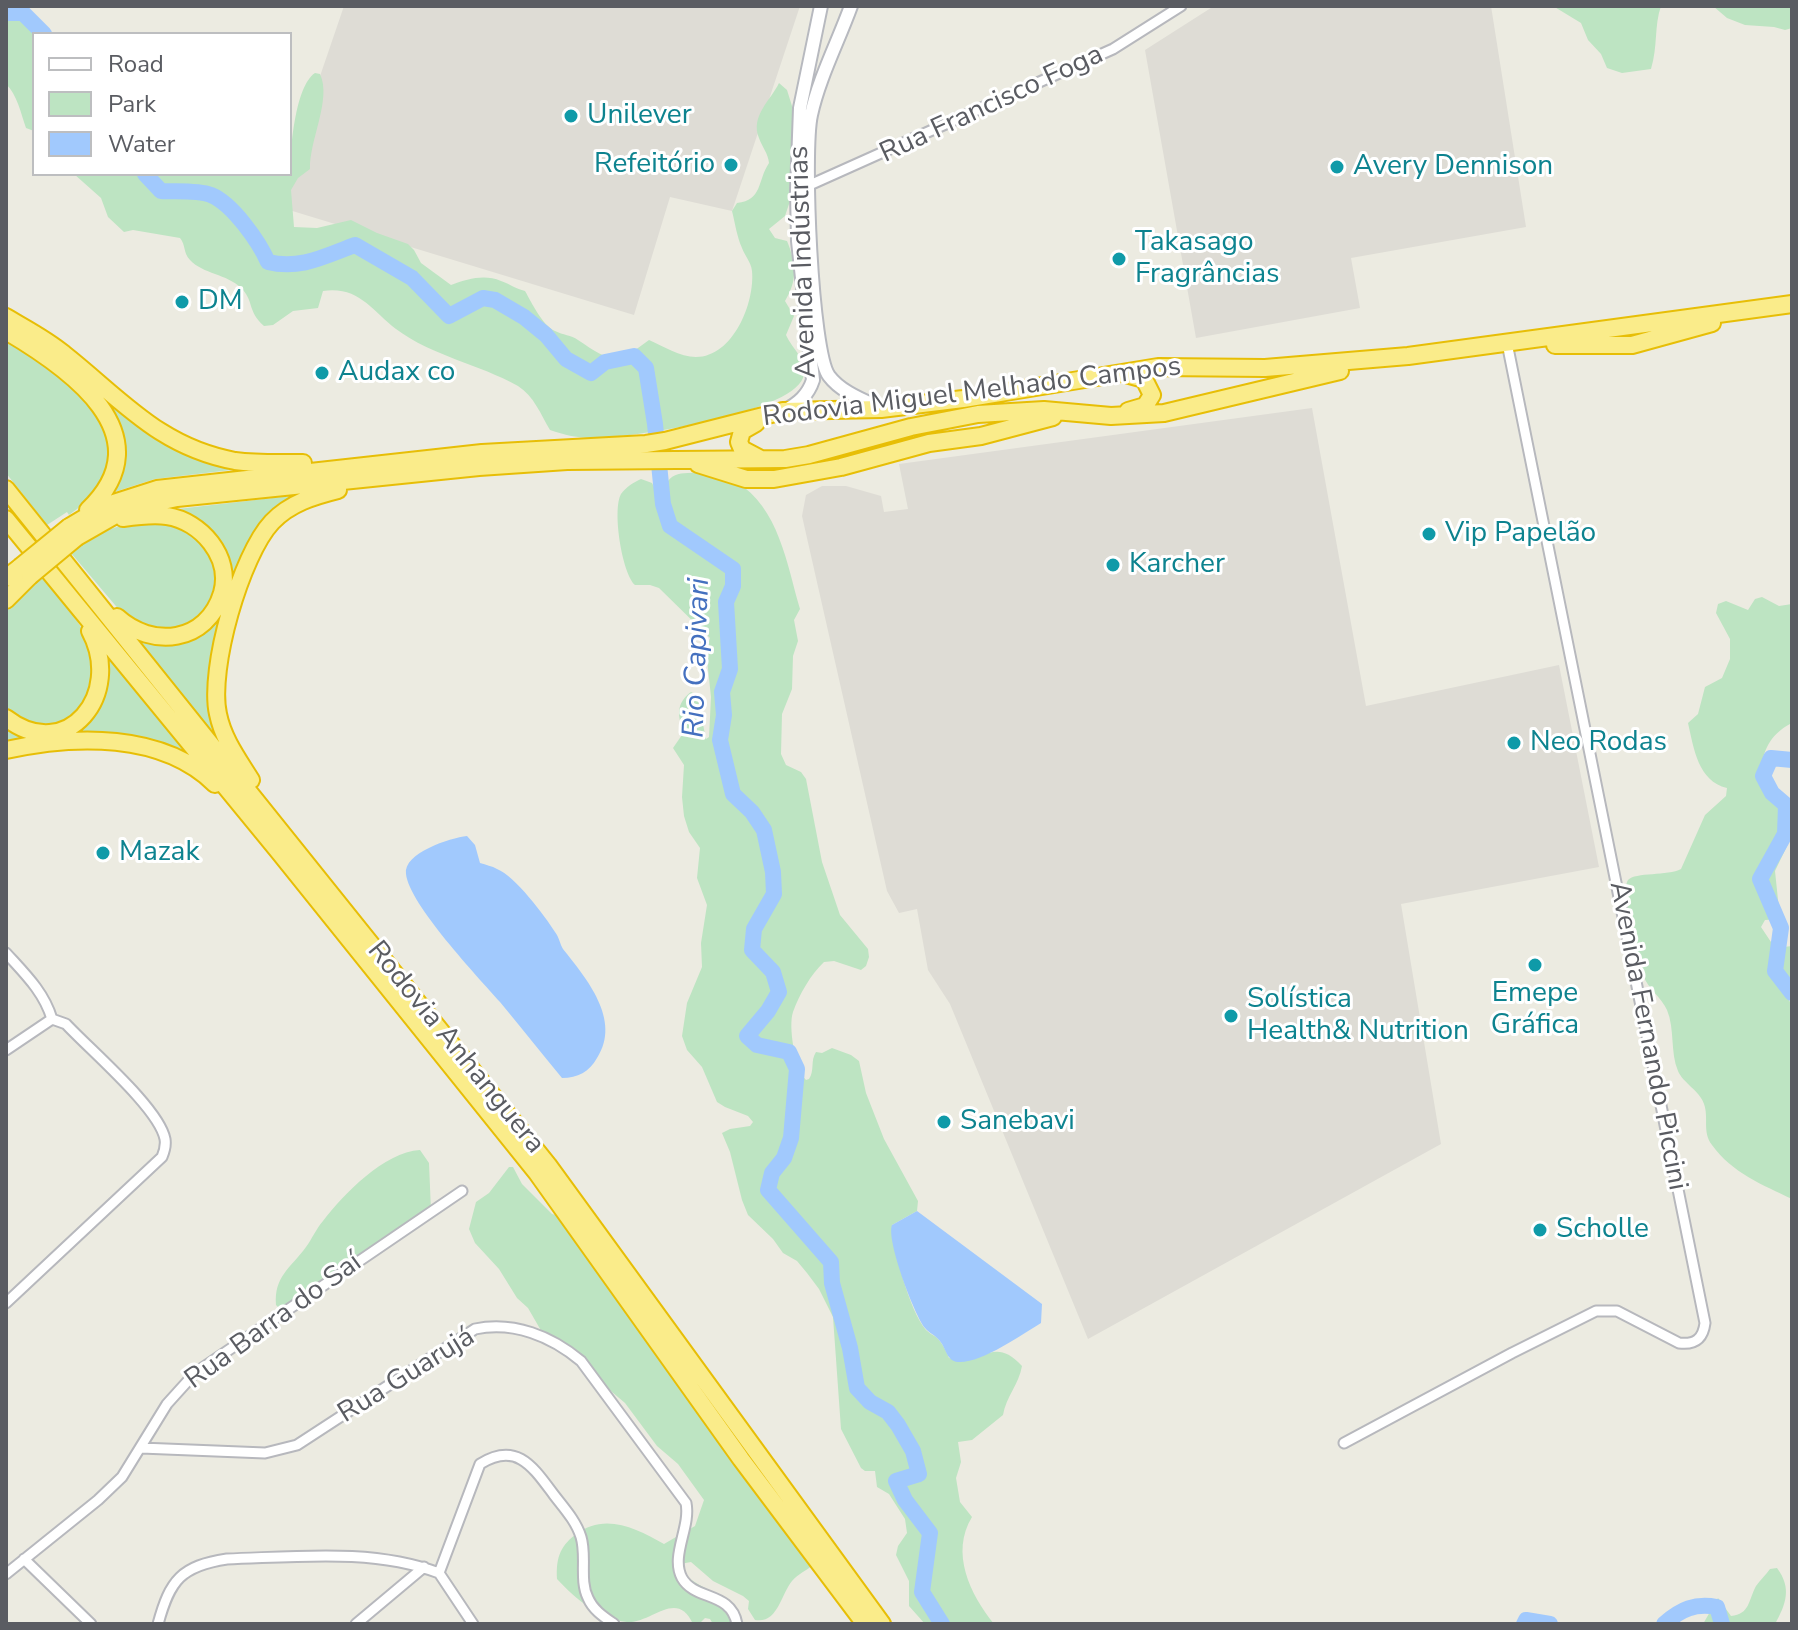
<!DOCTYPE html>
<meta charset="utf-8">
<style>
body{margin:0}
#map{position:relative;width:1798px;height:1630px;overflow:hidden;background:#ecebe1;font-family:"Nunito Sans",sans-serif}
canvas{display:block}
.frame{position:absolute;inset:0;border:8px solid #5a5c62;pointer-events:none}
.legend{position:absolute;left:32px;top:32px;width:260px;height:144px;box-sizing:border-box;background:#fff;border:2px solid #bdbec0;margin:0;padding:10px 14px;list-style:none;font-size:24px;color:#5a5c62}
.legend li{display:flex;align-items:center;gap:16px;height:40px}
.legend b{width:40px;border:2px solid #bdbec0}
</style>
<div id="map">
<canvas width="1798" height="1630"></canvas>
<div class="frame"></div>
<ul class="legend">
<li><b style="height:10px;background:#fff"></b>Road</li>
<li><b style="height:22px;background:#bde4c2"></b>Park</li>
<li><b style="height:22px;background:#a1c9fd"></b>Water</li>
</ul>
</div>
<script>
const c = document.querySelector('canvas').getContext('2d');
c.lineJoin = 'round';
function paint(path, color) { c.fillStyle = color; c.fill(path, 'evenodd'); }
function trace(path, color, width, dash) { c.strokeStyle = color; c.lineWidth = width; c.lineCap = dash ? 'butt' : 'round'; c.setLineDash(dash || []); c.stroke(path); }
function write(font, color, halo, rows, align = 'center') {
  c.font = font + ' "Nunito Sans",sans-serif'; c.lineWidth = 6; c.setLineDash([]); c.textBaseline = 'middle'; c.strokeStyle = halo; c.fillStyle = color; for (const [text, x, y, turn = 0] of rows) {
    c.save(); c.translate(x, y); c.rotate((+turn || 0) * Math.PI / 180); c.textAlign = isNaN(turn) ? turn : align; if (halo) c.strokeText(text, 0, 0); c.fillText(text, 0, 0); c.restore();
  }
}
const industrial = new Path2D(`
 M344,6h456l-68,205 -62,-14 -36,118 -358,-109 14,-32v-10z
 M1214,6h277l35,221 -175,31 9,50 -164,30 -51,-288z
 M1312,408l54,298 193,-41 40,202 -198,37 40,240 -353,195 -138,-335 -22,-34 -11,-61 -18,4 -12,-22 -85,-375 4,-21 16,-9h24l35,10 3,16 24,-3 -9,-45z`);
const green = new Path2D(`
 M1553,6h108c-7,20 -3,40 -10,63l-29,4 -15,-5 -6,-14 -13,-14 -7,-17z
 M1713,6h79v22l-7,2 -11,-3 -29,-2 -18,-7z
 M6,11l30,11 16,12h-18v97l-8,-3c-5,-14 -9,-34 -20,-44z
 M315,73l5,1c12,25 -11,67 -10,95l-12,9 -7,12 3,37 23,1 34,-8 26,13 31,11 6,6 7,13 30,22c17,-6 33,-11 50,-4 9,3 15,8 24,10 7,12 17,34 30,40 8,4 16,4 23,9 33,22 37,26 71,0 14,6 31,17 47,17 37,0 59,-54 56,-86 -1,-9 -7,-15 -10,-23 -5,-11 -7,-25 -10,-37l5,-8c26,-3 20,-22 32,-40 -1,-10 -7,-16 -10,-25 -9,-22 12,-38 20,-55l8,7 5,16v89l-7,21 -16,13 6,9 12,3c9,22 11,39 -2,60l9,15 -8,19c6,14 24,27 17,43 -14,36 -173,60 -210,60 -15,0 -29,-3 -43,-8 -9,-15 -16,-34 -32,-44 -39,-22 -86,-30 -122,-57 -25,-19 -37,-43 -73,-38l-5,17 -25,3 -20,14 -9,1c-17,-15 -10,-26 -23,-38 -14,-14 -38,-14 -51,-28 -7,-7 -4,-15 -10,-22l-47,-8 -9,2 -16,-15 -7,-19 -27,-24h216c0,-23 5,-88 25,-101z
 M6,337l68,47 33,43 4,36 -18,34 -24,18 -2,-3 -20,13 -41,-52z
 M75,370c54,50 83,79 156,100l-76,9 -47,15 12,-44z
 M706,472c10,3 21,5 30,10 43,25 51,83 64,127l-6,11 4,21 -5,15 -1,33 -10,25 -1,40 5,11 15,7 5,7 16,83 18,53 28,34 1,8 -3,9 -5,4 -27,-9 -10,1c-13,12 -25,33 -31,50 -5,14 2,57 13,68l3,-1c6,-9 1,-18 7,-27l6,1 10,-5 19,7 8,6 7,32 18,46 34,62 -1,10 -25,14c1,24 18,87 34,105 3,3 7,5 10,7 6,5 10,14 13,21 34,9 44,-24 73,8 -3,18 -16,31 -19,49l-31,25 -14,2 3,20 -5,16 4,24 12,15c-22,36 -2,77 22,107h-69l-16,-18v-25l-13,-26 2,-9 9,-13 -2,-14 -16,-25 -12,-7 -2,-16h-10l-4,-3 -20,-39 -8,-112 -14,-28 -12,-16 -10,-12 -14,-8 -10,-14 -25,-24 -6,-15 -12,-48 -8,-19 8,-4 20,-3 3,-4 -5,-6 -23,-9 -8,-5 -15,-35 -15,-17 -5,-14 5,-33 15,-36 -1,-24 6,-38 -10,-27 3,-30 -11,-16 -5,-16 -2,-19 2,-32 -11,-17 11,-16c-7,-16 -8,-29 7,-40l6,3 9,44 3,-2 2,-40 -5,-47 4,-12 -51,-50 -9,-3h-15c-13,-12 -23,-75 -14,-91 5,-7 13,-12 20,-15l11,4 9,18c6,-32 17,-27 45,-29z
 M298,495l-58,72 -25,159 -4,4 -77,-94 63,-2 30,-67 -58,-57z
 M165,521l24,8 24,28 5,22 -6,24 -23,24 -31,5 -32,-14 -55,-65c33,-26 52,-31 94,-32z
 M42,575c17,23 48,56 53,84 6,39 -21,70 -61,66 -10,-1 -19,-8 -28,-13v-101l12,-15z
 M1762,597l17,9 13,-2v123l-2,-3c-20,11 -28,27 -29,50l25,32 4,9 2,13 -5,18 -12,25 5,48 -15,1 -4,7 14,21 17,-2v37l-5,5 -1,6 6,12v193c-29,-14 -60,-26 -80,-54 -10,-13 -3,-27 -8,-41 -4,-13 -21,-21 -26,-33 -8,-19 -3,-42 -11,-61 -5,-12 -19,-21 -24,-35 -5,-14 -23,-84 -15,-95 7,-8 40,-4 53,-11l24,-54 21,-19 1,-8c-29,-7 -33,-39 -39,-65l10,-9 7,-27 17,-9 8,-19v-20l-14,-26 2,-9 8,-3 22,9 7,-11z
 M105,654l90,106 -33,-12 -156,-3v-21l66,8z
 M420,1150l9,13 2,48 -144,102v3l-11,-11c-2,-29 14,-36 30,-58 6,-8 10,-18 17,-26 21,-27 61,-69 97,-71z
 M509,1167h4l9,17 30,30 7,2 209,269 33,33 12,47c-6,5 -15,9 -21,16 -11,13 -14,43 -37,39l-7,-11 1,-8 -6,-5 -30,-15 -22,-19 -11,2c5,20 31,23 45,36 6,6 8,16 11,24h-23l-3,-5 -5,-1 -6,6h-6c-16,-36 -42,0 -66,-2 -29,-3 -51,-23 -70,-43 -1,-19 2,-32 18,-44 29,-23 61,-7 89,9l31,-18 9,-26 -26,-36 -21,-18 -32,-43 -26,-22 -16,-19 -40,-28 -15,-26 -11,-10 -18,-29 -24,-26 -6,-14 7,-27 13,-9z
 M1777,1568c15,20 9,36 -2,56h-72l15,-26 13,18c19,-2 17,-15 25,-30 4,-6 10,-11 14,-17z`);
const water = new Path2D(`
 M467,836l8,9 5,18c6,2 12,3 17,6 18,7 48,47 58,63 4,5 5,12 8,17 23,29 59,71 34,109 -8,14 -19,20 -35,20 -21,-25 -41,-51 -62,-76 -22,-25 -91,-98 -94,-128 -3,-21 44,-36 61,-38z
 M917,1211l125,93 -1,19c-18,11 -61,41 -83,39 -12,-1 -12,-15 -19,-22 -4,-5 -10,-7 -14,-12 -11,-14 -39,-88 -33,-103z`);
const river = new Path2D(`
 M6,13h17l21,21
 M145,174l16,17c15,1 36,-1 50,4 22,9 48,47 57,67 32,8 57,-6 87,-17l57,33 37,38 34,-18 12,2 29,17 22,18 20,24 25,14 14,-11 29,-6 12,12 9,56 8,80 7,22 63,43v17l-7,16 4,67 -8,23 2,23 -4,25 13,54 19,18 12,18 9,42 1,22 -20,35 -2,21 21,22 6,20 -11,19 -21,25 10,9 32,7 8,17 -6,69 -7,20 -12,15 -4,17 63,72 1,21 18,65 7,40 13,14 18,10 10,13 15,26 6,23 -23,7 9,19 25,33 -8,59 20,32
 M1792,760l-21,-2 -8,18 9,17 14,12 -1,29 -25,45 21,49 -6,43 17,22
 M1524,1624l2,-4 24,4
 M1664,1624c17,-15 31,-21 53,-17l5,17`);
const street = new Path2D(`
 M803,188l310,-139 68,-43
 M6,953c19,21 38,39 46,66
 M6,1050l46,-31 14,5c23,25 93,84 99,115 1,6 0,11 -3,18l-156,146
 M1344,1443l168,-90 84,-42h21l62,32c16,2 24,-4 26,-20l-198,-980
 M141,1448l124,5 32,-8 178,-116c39,-8 76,7 106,32l105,142c5,24 -16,53 -4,75 13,23 49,13 55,46
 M24,1559l67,65
 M439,1573l41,-109c37,-23 53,3 74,31 10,13 22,26 27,42 6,19 -2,43 7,61 5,12 16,19 26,26
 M439,1573l34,51
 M6,1574l92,-74 24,-23 45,-73 28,-31 267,-182
 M158,1624c12,-44 23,-58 69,-65 69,-2 146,-11 212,14
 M356,1624l68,-57`);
const secondary = new Path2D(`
 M851,6c-13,36 -32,72 -40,109 -8,35 0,237 18,261 12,16 34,24 51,32
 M784,411c15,-8 24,-16 29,-31l-15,-139 -1,-50 3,-83 21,-102`);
const highway = new Path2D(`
 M6,317c20,12 40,22 58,37 57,45 95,93 171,107 23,3 46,2 68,2
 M6,331c63,37 160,104 82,179
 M1555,345h77l80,-22
 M1126,374l18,5 8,16 -7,11 -17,5
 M756,423l-14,8 -3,11 3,7 19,10
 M698,464l48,15h28l67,-12 88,-24 52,-7 72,-19
 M6,489l542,676 334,459
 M6,519l273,333 258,321 204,286 124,165
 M69,527l35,-21 53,-17 325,-36 164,-9 19,-3 118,-30 98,-2 82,-10 195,-32 107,1 143,-12 384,-52
 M77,537l49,-28 51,-11 302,-31 88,-6 218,-2 24,-4 102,-28 67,-13 66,-4 67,6 53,-3 176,-42
 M6,578l14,-11
 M6,600l24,-24
 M117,617c35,32 90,26 105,-24 10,-36 -21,-72 -55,-77 -14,-2 -30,0 -44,2
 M6,718c61,47 118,-24 84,-87
 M6,750c68,-15 156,-18 209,34
 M251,780c-13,-21 -28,-41 -33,-66 -10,-45 23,-159 54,-192 18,-19 42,-26 66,-32`);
const highwayBridge = new Path2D(`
 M20,567l49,-40
 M30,576l47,-39`);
const markers = [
 [571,116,8,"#0f9aa8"],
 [731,165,8,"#0f9aa8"],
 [1337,167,8,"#0f9aa8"],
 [1119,259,8,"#0f9aa8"],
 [182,302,8,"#0f9aa8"],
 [322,373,8,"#0f9aa8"],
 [1429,534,8,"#0f9aa8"],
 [1113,565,8,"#0f9aa8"],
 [1514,743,8,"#0f9aa8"],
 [103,853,8,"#0f9aa8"],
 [1535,965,8,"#0f9aa8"],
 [1231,1016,8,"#0f9aa8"],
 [944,1122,8,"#0f9aa8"],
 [1540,1230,8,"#0f9aa8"]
];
const streetNames = [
 ["Rua Francisco Foga",992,105,-25],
 ["Avenida Indústrias",804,262,-92],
 ["Rodovia Miguel Melhado Campos",972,393,-7],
 ["Avenida Fernando Piccini",1647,1036,79],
 ["Rodovia Anhanguera",455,1048,51],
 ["Rua Barra do Saí",274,1322,-36],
 ["Rua Guarujá",407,1376,-32]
];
const cultureNames = [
 ["Unilever",587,116],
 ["Refeitório",715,165,"right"],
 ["Avery Dennison",1353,167],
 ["Takasago",1135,243],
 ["Fragrâncias",1135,275],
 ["DM",198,302],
 ["Audax co",338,373],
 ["Vip Papelão",1445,534],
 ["Karcher",1129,565],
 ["Neo Rodas",1530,743],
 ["Mazak",119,853],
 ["Emepe",1535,994,"center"],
 ["Gráfica",1535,1026,"center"],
 ["Solística",1247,1000],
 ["Health& Nutrition",1247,1032],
 ["Sanebavi",960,1122],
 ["Scholle",1556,1230]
];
const waterNames = [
 ["Rio Capivari",698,658,-88]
];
paint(industrial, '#dedcd5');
paint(green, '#bde4c2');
paint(water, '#a1c9fd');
trace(river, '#a1c9fd', 16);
trace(street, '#b7b8bd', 13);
trace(secondary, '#b7b9bf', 16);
trace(highway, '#e7be06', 20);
trace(street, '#fff', 9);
trace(secondary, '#fff', 12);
trace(highway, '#faec8a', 16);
trace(highwayBridge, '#e7be06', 20, []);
trace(highwayBridge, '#faec8a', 16);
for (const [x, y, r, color] of markers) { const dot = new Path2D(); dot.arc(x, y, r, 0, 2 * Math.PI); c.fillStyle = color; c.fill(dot); trace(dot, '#fff', 3); }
write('28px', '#5a5c62', '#fff', streetNames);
write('28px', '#0d838f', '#fff', cultureNames, 'left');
write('italic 30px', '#4470bf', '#fff', waterNames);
</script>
